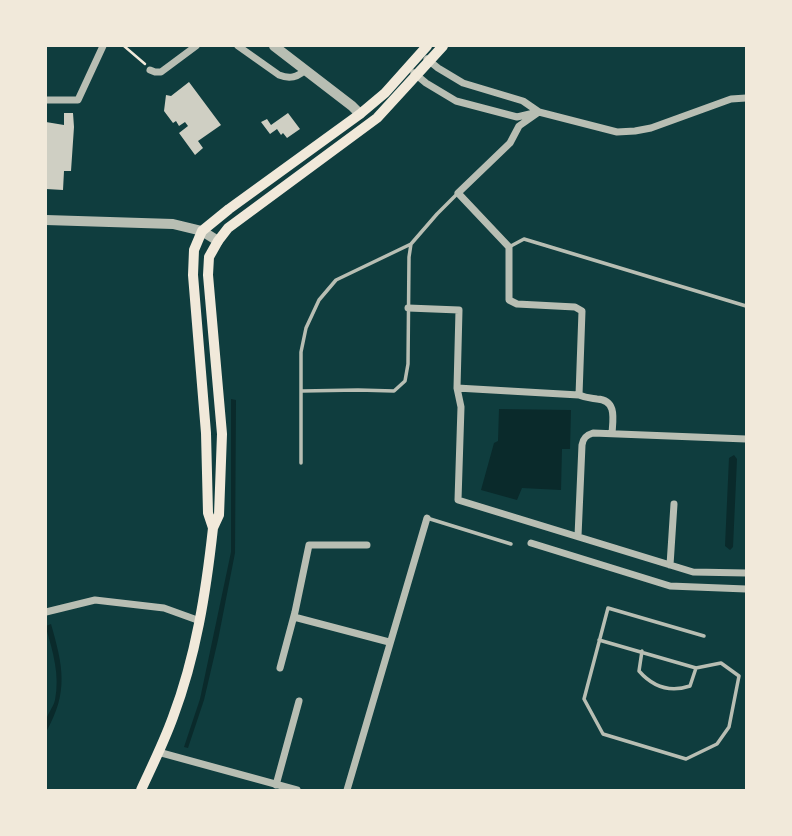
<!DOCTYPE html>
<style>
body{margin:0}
#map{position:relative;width:792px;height:836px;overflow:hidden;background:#0f3d3e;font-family:Raleway,sans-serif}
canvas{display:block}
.frame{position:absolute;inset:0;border:47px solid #f1e9da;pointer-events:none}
</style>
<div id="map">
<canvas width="792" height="836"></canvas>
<div class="frame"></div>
</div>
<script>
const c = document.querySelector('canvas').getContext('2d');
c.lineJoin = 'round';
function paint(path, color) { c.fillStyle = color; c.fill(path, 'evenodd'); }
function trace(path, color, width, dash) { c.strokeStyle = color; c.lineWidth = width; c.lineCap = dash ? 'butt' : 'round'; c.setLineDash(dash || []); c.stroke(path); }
const water = new Path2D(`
 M231,399l5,1 -1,153 -17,87 -14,60 -16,48 -4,-1 16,-48 31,-147z
 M499,409l72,1 -1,39h-8l-1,41 -39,-2 -5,12 -36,-10 13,-47 4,-2z
 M734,455l3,4 -4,88 -3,3 -5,-4 4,-88z
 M51,624c12,42 18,68 -5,108 0,-4 -1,-7 0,-11 1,-7 7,-13 9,-21 5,-25 -2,-48 -9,-72v-2z`);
const building = new Path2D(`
 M189,82l32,43 -23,16 5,7 -8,7 -16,-22 9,-7 -3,-4 -6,4 -3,-5 -3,2 -9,-12 2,-16 5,1z
 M64,113h9l1,14 -3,44h-7l-1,19 -17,-1v-67l18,3z
 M288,113l12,16 -13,9 -4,-5 -2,2 -4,-6 -7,5 -9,-12 6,-3 4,6z`);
const path = new Path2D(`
 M124,46l21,18`);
const service = new Path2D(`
 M509,247l15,-8 222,67
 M302,391l56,-1 36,1 11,-10 3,-17 1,-107 2,-13
 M301,463v-111l5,-24 13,-28 17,-20 75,-36 26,-30 21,-21
 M427,518l84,26
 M599,640l97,28 25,-5 18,13 -10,51 -12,17 -31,15 -83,-25 -19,-35 24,-91 96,28
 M642,651l-3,20c14,16 30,22 51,15l6,-18`);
const minor = new Path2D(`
 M238,46l41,29c10,4 18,3 26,-5
 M427,59l11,9 25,15 60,18 16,11
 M150,70l5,2h6l35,-26
 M414,73l12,10 30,18 61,16 17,-4
 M46,100h32l25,-54
 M408,308l51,2 -2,78 4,19 -3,93 235,72 53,1
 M457,388l122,7 3,-84 -7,-4 -58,-3 -8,-4v-53l-51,-54 52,-50 9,-17 20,-14 78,20 18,-1 16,-3 80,-29 15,-1
 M579,395c7,3 11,3 18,4 20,1 16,20 15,34
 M578,536l4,-91c1,-7 4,-10 11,-12l153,6
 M531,543l139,43 76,3
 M670,565l4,-61
 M46,612l49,-12 69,8 36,13
 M294,617l95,25
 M280,668l15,-56 14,-67h58
 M158,752l139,38
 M276,785l23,-84
 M347,790l80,-272`);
const tertiary = new Path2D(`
 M274,46l78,60 8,8
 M46,220l127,4 29,7 16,10`);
const secondary = new Path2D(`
 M213,528l-5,-15 -2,-80 -13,-158 1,-25 8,-19 27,-22 131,-95 25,-21 42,-47
 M141,790c11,-24 23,-48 32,-73 23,-61 33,-125 40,-189l6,-13 3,-81 -14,-159 1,-18 9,-16 10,-13 149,-110 66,-72`);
paint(water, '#0a2a2b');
paint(building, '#cfcfc3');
trace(path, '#f1e9da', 2.5);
trace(service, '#b8beb3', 3.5);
trace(minor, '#b8beb3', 7);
trace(tertiary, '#b8beb3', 10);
trace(secondary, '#f1e9da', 10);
</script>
